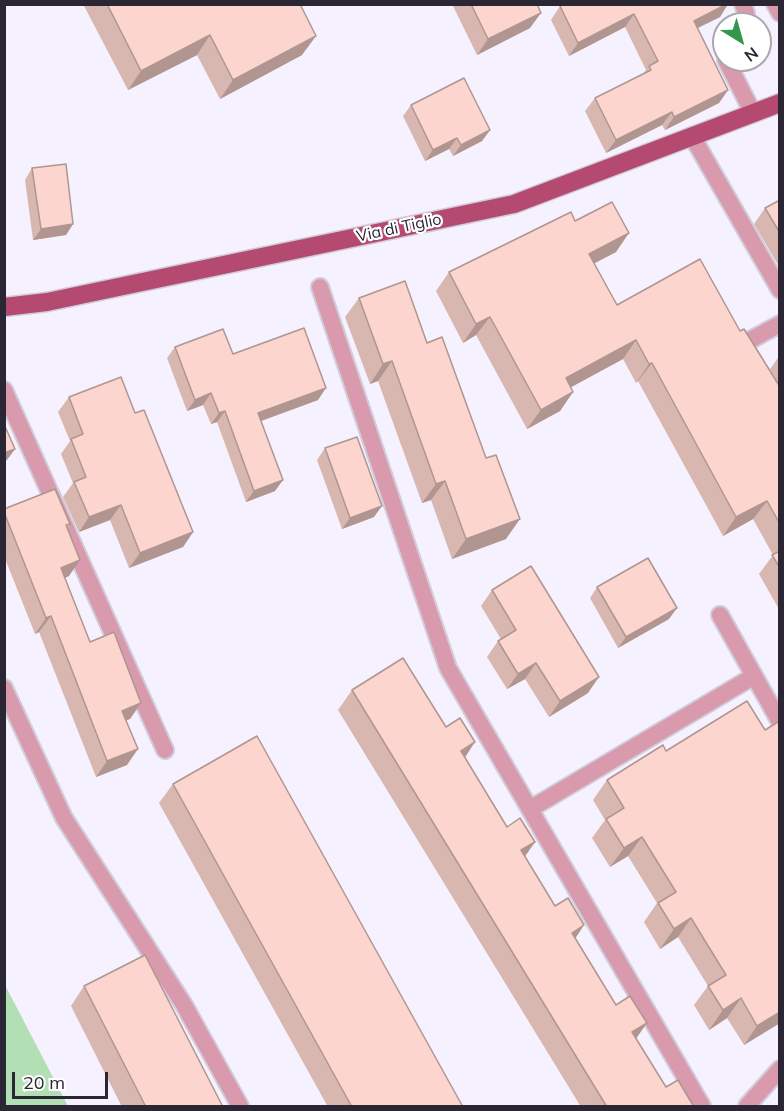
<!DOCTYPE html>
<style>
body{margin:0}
#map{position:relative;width:784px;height:1111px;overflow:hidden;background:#f6f1fe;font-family:Mulish,sans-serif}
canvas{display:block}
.frame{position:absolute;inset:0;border:6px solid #2b2633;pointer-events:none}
.north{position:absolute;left:712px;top:12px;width:60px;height:60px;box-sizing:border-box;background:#fff;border:2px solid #aaa8ad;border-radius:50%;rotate:143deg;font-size:16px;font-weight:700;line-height:24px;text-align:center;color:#2b2633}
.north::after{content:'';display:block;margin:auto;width:21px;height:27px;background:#33974c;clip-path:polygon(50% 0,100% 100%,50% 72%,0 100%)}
.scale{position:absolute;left:12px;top:1072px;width:96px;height:27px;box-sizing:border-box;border:3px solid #2b2633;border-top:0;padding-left:8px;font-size:18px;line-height:21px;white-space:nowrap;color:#2b2633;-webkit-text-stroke:4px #fff;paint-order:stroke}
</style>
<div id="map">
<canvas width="784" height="1111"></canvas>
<div class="frame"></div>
<div class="north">N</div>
<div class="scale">20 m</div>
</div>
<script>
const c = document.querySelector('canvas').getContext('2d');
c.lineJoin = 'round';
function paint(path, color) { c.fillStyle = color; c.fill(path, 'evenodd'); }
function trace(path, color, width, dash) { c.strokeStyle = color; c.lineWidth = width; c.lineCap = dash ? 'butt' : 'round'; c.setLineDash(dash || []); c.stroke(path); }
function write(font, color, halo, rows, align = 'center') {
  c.font = font + ' Mulish,sans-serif'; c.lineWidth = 4.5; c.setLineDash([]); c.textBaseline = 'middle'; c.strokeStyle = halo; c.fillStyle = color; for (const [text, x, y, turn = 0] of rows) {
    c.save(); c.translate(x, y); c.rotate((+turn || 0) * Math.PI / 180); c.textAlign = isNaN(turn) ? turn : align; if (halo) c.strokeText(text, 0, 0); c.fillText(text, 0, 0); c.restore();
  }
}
const green = new Path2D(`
 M4,985h1l63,121h-63z`);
const lane = new Path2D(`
 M743,4l3,9 -1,11
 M775,4l5,9
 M726,60l27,53
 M692,136l88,154
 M320,287l128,381 254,438
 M749,355l-6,-11 37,-20
 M4,390l161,360
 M720,615l60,107
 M4,688l60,130 120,187 56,101
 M530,809l224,-133
 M747,1106l33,-37`);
const primary = new Path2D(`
 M4,307l43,-5 467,-98 266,-101`);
const wall = new Path2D(`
 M83,4h217l2,51 -82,44 -23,-44 -69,35z
 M452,4h85l-7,24 -53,27z
 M564,4h164l-8,13 -22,11 30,62 -9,13 -54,27 -3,-5 -56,28 -21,-42 10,-13 49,-25 2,-3 -21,-43 -56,29 -18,-36 9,-14z
 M411,105l79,25 -8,11 -29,15 -4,-7 -24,12 -22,-45z
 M32,168l41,56 -7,11 -33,5 -8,-60z
 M780,200v68l-26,-44 11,-16z
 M575,221l41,31 -22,11 23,42 123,26 38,53 -8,-15 10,-14v256l-21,-37 14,-19 -20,-36 -30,17 -85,-155 -2,2 -13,-24 -52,28 2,5 -13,19 -33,18 -51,-94 -13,8 -27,-52 13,-19z
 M359,298l68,45 79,196 -54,20 -21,-59 -9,3 -44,-122 -8,3 -25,-67z
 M175,347l58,7 85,46 -57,21 14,70 -29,11 -29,-80 -6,2 -8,-19 -16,6 -20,-53z
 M69,397l66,16 58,119 -10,15 -54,21 -19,-48 -31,12 -16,-35 10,-14 -12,-29 9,-13 -12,-29z
 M325,448l49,69 -32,12 -25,-69z
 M4,509l66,15 -3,4 2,48 -4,2 25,64 51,61 -11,16 -4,1 1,45 -31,12 -57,-145 -4,2 -31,-78z
 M597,587l72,32 -51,29 -28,-50z
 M492,590l96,103 -39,24 -24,-38 -18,10 -20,-32 11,-16 3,-2 -20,-33z
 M352,690l113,68 42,69 28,15 -10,14 30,50 29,19 -9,13 91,149 28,19 -113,1 -243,-397z
 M780,724v299l-36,22 -17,-27 -18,12 -15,-25 14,-19 -30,-49 -18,12 -16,-27 13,-19 -29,-47 -18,11 -18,-29 13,-18 -12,-20 14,-20 59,-29 99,-21z
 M173,784l290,323h-135l-169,-304z
 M84,986l139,121h-101l-51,-101z`);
const shadedWall = new Path2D(`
 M727,4h1l-8,13 -35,17 9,-13z
 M541,13l-11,15 -53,27 11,-16z
 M634,14l-9,13 -56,29 9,-13z
 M210,35l-13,20 -69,35 13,-19z
 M316,36l-14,19 -82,44 13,-19z
 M728,90l-9,13 -54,27 9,-13z
 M672,112l-10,13 -56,28 10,-13z
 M490,130l-8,11 -29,15 8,-11z
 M457,138l-8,11 -24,12 8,-11z
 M73,224l-7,11 -33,5 8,-11z
 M629,233l-13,19 -40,21 13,-19z
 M490,317l-14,18 -13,8 13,-19z
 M636,340l-13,19 -70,38 13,-19z
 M392,361l-14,20 -8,3 13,-20z
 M652,363l-14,18 -2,2 13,-19z
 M326,388l-8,12 -68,25 8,-12z
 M573,392l-13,19 -33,18 14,-19z
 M211,393l-8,12 -16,6 8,-11z
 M225,411l-8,11 -6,2 8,-11z
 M15,449l-8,11 -3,1v-8z
 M283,480l-8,11 -29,11 8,-11z
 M445,481l-14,19 -9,3 14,-19z
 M767,501l-14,18 -30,17 13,-19z
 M121,505l-11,15 -31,12 10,-15z
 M382,506l-8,11 -32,12 8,-11z
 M520,519l-14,20 -54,20 14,-20z
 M193,532l-10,15 -54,21 11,-15z
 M80,560l-11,16 -19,8 11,-16z
 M677,608l-8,11 -51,29 8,-11z
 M51,616l-12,16 -4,2 11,-16z
 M536,663l-11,16 -18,10 11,-15z
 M599,677l-11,16 -39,24 11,-16z
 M141,703l-11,16 -19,7 11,-15z
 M475,742l-13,20 -1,-11z
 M138,749l-11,16 -31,12 11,-16z
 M642,837l-14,19 -18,11 14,-19z
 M535,842l-14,20v-12z
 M691,918l-13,19 -18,12 14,-20z
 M584,925l-13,20 1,-12z
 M741,998l-14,20 -18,12 14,-20z
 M780,1012v11l-36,22 13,-19z
 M647,1023l-14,20 -1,-11z`);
const building = new Path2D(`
 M107,4h193l16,32 -83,44 -23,-45 -69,36z
 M471,4h66l4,9 -53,26z
 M564,4h163l-33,17 34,69 -54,27 -2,-5 -56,28 -21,-42 56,-28 -2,-4 9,-5 -24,-47 -56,29 -18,-37z
 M464,78l26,52 -29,15 -4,-7 -24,12 -22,-45z
 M66,164l7,60 -32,5 -9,-61z
 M780,200v33l-15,-25z
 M612,202l17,31 -40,21 28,51 83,-46 40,72 4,-2 36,58v137l-13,-23 -31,16 -84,-154 -3,1 -13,-24 -70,38 7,14 -32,18 -51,-93 -14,7 -27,-52 122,-60 4,9z
 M405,281l22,62 15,-6 44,121 10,-3 24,64 -54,20 -21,-58 -9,3 -44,-123 -9,3 -24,-66z
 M304,328l22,60 -68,25 25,67 -29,11 -29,-80 -6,2 -8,-20 -16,7 -20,-53 48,-18 10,25z
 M121,377l14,36 9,-3 49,122 -53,21 -19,-48 -32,12 -15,-35 12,-5 -15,-38 12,-5 -14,-37z
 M4,424l11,25 -11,4z
 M357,437l25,69 -32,12 -25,-70z
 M55,489l15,35 -4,1 14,35 -19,8 29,74 24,-10 27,71 -19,8 16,38 -31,12 -56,-145 -5,2 -42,-106v-3z
 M780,551v17l-8,-13z
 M648,558l29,50 -51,29 -29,-50z
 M531,566l68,111 -39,24 -24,-38 -18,11 -20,-33 18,-11 -24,-40z
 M403,658l43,69 14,-9 15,24 -14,9 46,76 13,-9 15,24 -14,8 34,56 13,-8 16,27 -12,8 44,72 14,-9 17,27 -15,9 34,55 12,-7 16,27h-87l-255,-417z
 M747,701l18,29 13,-8 2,2v288l-23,14 -16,-28 -18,12 -15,-24 18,-11 -35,-57 -17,11 -16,-26 18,-11 -34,-55 -18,11 -18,-29 18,-11 -17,-28 56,-35 3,6z
 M257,736l206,371h-111l-179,-323z
 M145,955l78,152h-77l-62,-121z`);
const streetNames = [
 ["Via di Tiglio",399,228,-12]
];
paint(green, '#b2dfb4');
trace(lane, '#d1ccd9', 20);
trace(primary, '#d1ccd9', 21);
trace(lane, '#d89aac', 16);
trace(primary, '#b54a70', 18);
paint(wall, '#d8b7b1');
paint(shadedWall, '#b09590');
paint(building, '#fbd5ce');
trace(building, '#b09590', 1.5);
write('16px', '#2b2633', '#fff', streetNames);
</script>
